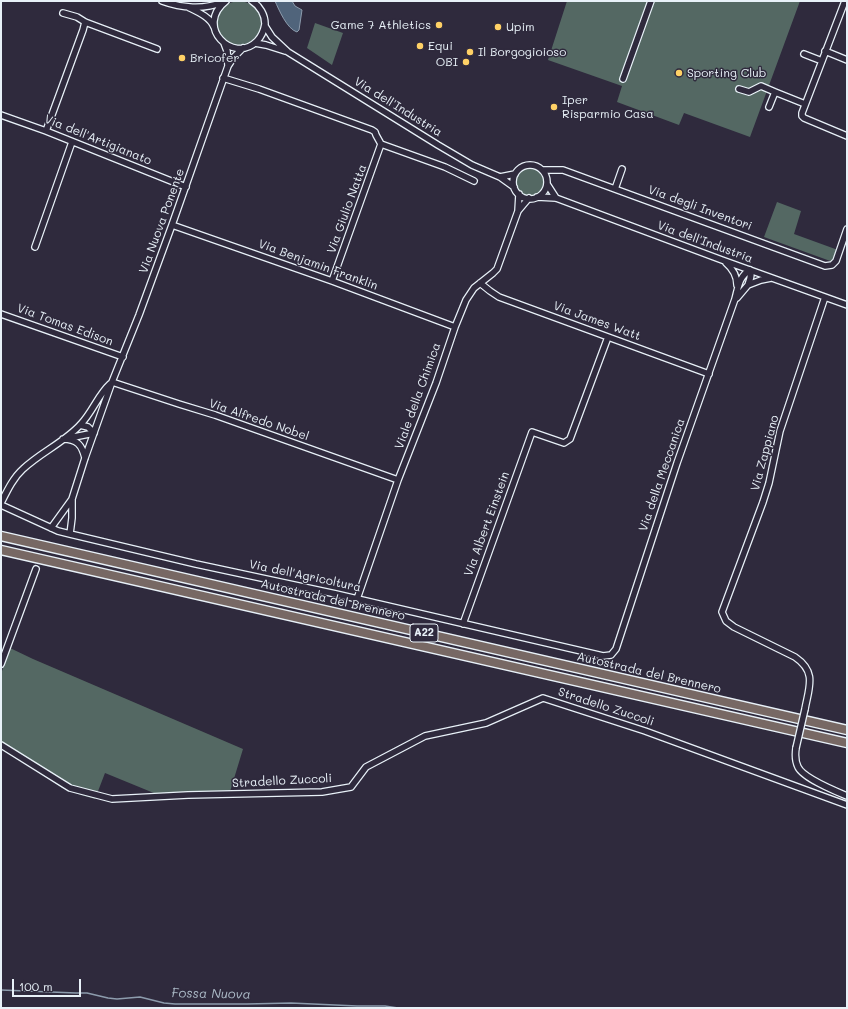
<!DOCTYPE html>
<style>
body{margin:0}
#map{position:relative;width:848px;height:1009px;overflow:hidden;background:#2f2a3d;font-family:Mali,sans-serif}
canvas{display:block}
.frame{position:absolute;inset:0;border:2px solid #e8f1f8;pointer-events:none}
.scale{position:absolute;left:12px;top:979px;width:69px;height:18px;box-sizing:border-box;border:2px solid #e8f1f8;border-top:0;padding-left:5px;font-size:12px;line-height:14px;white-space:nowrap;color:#e8f1f8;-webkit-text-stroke:3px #2f2a3d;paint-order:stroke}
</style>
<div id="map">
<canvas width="848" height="1009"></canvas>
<div class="frame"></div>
<div class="scale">100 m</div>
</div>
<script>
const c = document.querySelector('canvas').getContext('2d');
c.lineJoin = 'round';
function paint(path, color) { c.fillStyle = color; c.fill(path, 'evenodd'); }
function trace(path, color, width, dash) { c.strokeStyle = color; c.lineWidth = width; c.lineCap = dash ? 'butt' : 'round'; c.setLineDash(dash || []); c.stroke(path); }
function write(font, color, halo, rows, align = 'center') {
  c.font = font + ' Mali,sans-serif'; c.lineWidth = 3; c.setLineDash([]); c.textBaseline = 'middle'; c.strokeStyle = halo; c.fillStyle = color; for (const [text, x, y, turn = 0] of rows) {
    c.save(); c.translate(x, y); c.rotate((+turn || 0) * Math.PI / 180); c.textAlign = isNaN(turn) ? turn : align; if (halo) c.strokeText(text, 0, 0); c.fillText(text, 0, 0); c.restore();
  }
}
const green = new Path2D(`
 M567,1h233l-50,136 -66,-24 -5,12 -62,-23 5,-16 -74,-26z
 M217 23a22 22 0 1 1 44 0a22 22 0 1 1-44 0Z
 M315,23l28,10 -11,32 -25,-17z
 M516 182a14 14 0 1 1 28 0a14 14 0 1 1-28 0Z
 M777,202l24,9 -7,23 44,16 -5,12 -69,-25z
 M10,648l23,11 210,90 -14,46 -63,3 -61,-25 -10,26 -14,-4 -19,-7 -61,-43v-71z`);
const water = new Path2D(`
 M275,1h17l3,5 7,4 -3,20 -2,2c-10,-3 -18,-22 -22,-31z`);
const stream = new Path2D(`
 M1,990l75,3h11l21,5 9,1 23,-2 24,6 11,1h72l44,-1 66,3h28l13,2`);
const minor = new Path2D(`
 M162,1c19,7 42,9 61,1
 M226,1c-32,25 7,64 31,40 5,-5 7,-11 8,-17 0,-9 -5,-18 -13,-23
 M845,1l-43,112v3l2,2 43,18
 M188,7c10,5 22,10 26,20
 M63,13l14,4 8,5 72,27
 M265,26l7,11 16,15 150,93 34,20 28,12 14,10
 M224,43l3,8 1,15
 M255,43l11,2 19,6
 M825,51l22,9
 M804,54l18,7
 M223,78l36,11 113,41 3,2 1,3 5,9
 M623,79l28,-78
 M739,89l10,3 12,-6 14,6
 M769,107l6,-15 30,12
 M1,115l45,16 140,56
 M46,131l37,-101 2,-8
 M381,144l64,23 29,14
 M513 182a17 17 0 1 1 34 0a17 17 0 1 1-34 0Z
 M542,170h21l262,96 7,-1 4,-4 11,-32
 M500,177l15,-3
 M547,184l9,14
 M615,189l7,-20
 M537,197l19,1 166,62 125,45
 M518,211l1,-17
 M172,225l160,56 123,46
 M35,247l37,-105
 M726,263c7,6 11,13 11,22
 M332,281l49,-137
 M480,283l10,8 9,6 210,77
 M737,298l11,-13 13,-5 10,-2
 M1,314l122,43
 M112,382l67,22 36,11 183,65
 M80,425l8,2 6,6
 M69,438l25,-5
 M63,439c14,0 19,6 22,19
 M1,503c6,-12 12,-25 22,-34 18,-17 42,-27 58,-45 12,-13 17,-29 29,-40
 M1,505l57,26 12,3 126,30 140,30 267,62 8,-1 5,-6 61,-186 58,-164c3,-11 4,-23 15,-29 2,5 0,10 -2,15
 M51,528l21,-29 13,-41 27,-76 27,-67 33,-90 56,-159 6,-9 9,-9
 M70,534l2,-16v-19
 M357,599l41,-119 38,-97 19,-56 11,-27 8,-12 19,-15 4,-4 21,-58 11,-13
 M463,624l69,-192 32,11 6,-4 38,-102
 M1,664l35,-95
 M805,709c4,-22 12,-37 -10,-52l-61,-30 -8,-6 -4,-9 41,-110 6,-19 11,-52 45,-134
 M1,745l69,43 42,11 76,-4 134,-3 29,-5 15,-20 59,-31 61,-13 57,-25 102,33 202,74
 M796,748c-1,7 -1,13 2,19 5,11 37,24 49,29`);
const highway = new Path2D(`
 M1,536l846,194
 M1,550l846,193`);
const minorBridge = new Path2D(`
 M796,748l9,-39`);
const markers = [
 [439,25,4,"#ffd166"],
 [498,27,4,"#ffd166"],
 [420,46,4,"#ffd166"],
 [470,52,4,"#ffd166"],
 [182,58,4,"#ffd166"],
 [466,62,4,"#ffd166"],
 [679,73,4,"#ffd166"],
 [554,107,4,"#ffd166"]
];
const shields = [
 [424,633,28]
];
const shieldNames = [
 ["A22",424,633]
];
const poiNames = [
 ["Game 7 Athletics",431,25,"right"],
 ["Upim",506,27],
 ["Equi",428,46],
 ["Il Borgogioioso",478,52],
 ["Bricofer",190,58],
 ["OBI",458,62,"right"],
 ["Sporting Club",687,73],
 ["Iper",562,100],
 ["Risparmio Casa",562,114]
];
const streetNames = [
 ["Via dell'Industria",398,107,32],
 ["Via dell'Artigianato",98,140,22],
 ["Via degli Inventori",700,208,20],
 ["Via Giulio Natta",347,209,-70],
 ["Via Nuova Ponente",162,221,-70],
 ["Via dell'Industria",705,242,20],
 ["Via Benjamin Franklin",318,265,20],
 ["Via James Watt",597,321,20],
 ["Via Tomas Edison",65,325,20],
 ["Viale della Chimica",418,396,-70],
 ["Via Alfredo Nobel",259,420,19],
 ["Via Zappiano",765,453,-75],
 ["Via della Meccanica",662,475,-71],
 ["Via Albert Einstein",487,524,-70],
 ["Via dell'Agricoltura",305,576,12],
 ["Autostrada del Brennero",333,600,13],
 ["Autostrada del Brennero",649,673,13],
 ["Stradello Zuccoli",606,707,18],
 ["Stradello Zuccoli",282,781,-3]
];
const waterNames = [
 ["Fossa Nuova",211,994,1]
];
paint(green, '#546863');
paint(water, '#50647b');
trace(water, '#8d9cad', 1);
trace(stream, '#8d9cad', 1.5);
trace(minor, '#e8f1f8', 8);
trace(highway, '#e8f1f8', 11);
trace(minor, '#2f2a3d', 5.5);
trace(highway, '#776864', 8);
trace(minorBridge, '#e8f1f8', 8, []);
trace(minorBridge, '#2f2a3d', 5.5);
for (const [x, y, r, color] of markers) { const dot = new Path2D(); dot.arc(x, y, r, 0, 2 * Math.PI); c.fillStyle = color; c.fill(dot); trace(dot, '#2f2a3d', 1.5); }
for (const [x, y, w] of shields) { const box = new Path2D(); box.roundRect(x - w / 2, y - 9, w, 18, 3); c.fillStyle = '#2f2a3d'; c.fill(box); trace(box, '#e8f1f8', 1); }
write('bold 11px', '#e8f1f8', null, shieldNames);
write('12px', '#e8f1f8', '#2f2a3d', poiNames, 'left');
write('12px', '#e8f1f8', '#2f2a3d', streetNames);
write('italic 13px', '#abb9c6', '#2f2a3d', waterNames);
</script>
